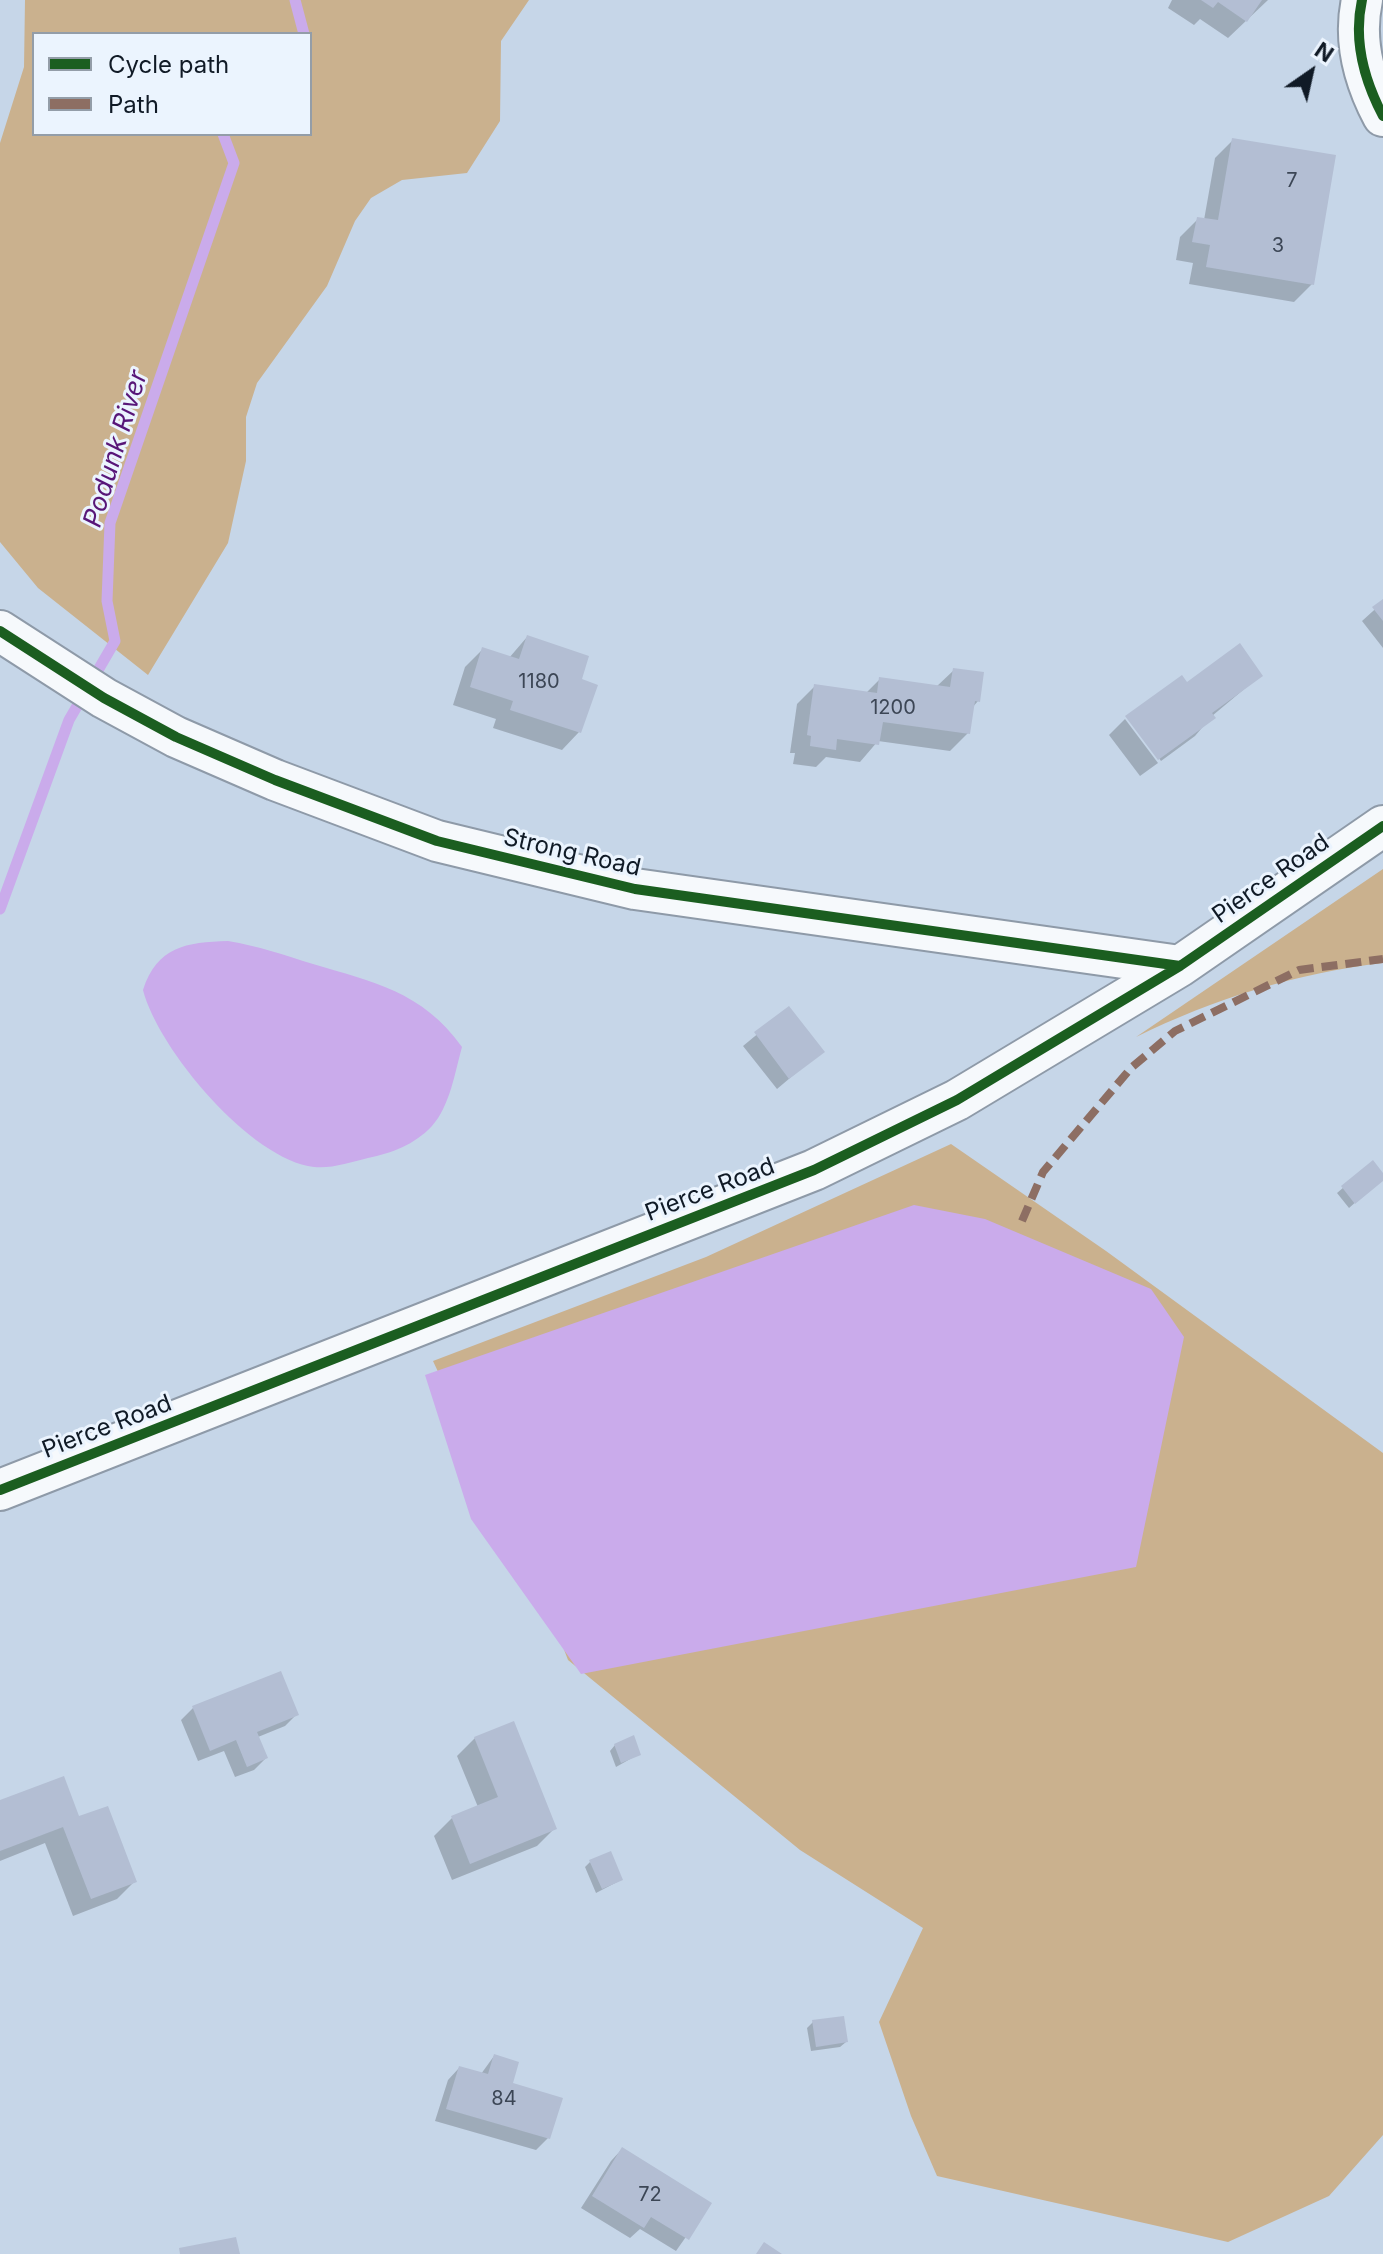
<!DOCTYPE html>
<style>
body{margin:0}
#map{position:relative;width:1383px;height:2254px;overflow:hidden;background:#c6d6e8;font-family:Inter,sans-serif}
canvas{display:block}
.legend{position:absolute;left:32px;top:32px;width:280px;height:104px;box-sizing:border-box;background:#ebf4fe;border:2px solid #939da8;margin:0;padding:10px 14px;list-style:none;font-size:24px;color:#101a26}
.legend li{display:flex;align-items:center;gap:16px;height:40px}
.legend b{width:40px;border:2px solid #939da8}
.north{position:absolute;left:1271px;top:32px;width:80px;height:80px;-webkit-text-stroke:6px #ebf4fe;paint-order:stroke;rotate:34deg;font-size:22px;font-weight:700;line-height:32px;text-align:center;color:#101a26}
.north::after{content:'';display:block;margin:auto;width:28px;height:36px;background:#101a26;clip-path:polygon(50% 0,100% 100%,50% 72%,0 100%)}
</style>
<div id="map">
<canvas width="1383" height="2254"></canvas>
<ul class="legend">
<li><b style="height:10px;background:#1b5e20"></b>Cycle path</li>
<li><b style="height:10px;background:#8d6e63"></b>Path</li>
</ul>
<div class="north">N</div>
</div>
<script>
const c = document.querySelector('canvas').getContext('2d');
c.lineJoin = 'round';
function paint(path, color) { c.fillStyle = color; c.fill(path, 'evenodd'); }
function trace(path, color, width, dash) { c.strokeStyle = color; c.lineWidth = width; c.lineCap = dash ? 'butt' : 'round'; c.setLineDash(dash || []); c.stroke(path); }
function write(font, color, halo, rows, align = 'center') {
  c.font = font + ' Inter,sans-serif'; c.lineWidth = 6; c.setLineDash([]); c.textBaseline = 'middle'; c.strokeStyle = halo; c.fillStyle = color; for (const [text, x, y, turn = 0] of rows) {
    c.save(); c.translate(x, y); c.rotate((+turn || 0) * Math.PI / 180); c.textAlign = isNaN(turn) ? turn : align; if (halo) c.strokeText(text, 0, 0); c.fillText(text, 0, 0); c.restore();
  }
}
const green = new Path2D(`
 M25,0h504l-28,41 -1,80 -33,52 -65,7 -31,18 -16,23 -28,65 -70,97 -11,34v44l-18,82 -80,132 -110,-87 -38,-46v-399l24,-76zM34,34h276v100h-276z
 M1383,869v94c-86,10 -170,36 -247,74z
 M951,1144l155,107 277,202v682l-54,61 -101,46 -291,-66 -26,-60 -32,-94 44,-94 -123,-78 -232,-190 -21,-55 -114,-244 273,-104z`);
const water = new Path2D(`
 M228,941c30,5 56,14 85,23 60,18 109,27 149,83 -7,25 -12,59 -30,79 -18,19 -40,27 -64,32 -17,4 -37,11 -54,9 -63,-7 -156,-118 -171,-177 14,-43 43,-48 85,-49z
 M914,1205l71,14 166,70 33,48 -48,230 -555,107 -110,-155 -46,-144z`);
const shadow = new Path2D(`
 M1172,0h96l-40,38 -28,-19 -6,6 -26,-17z
 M1233,140l79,144 -18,18 -105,-18 4,-21 -17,-3 4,-23 18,-18 6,1 11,-62z
 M1383,602v46l-21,-27z
 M527,637l52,44v51l-17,18 -69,-22 3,-9 -43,-14 12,-38 18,-18 26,9z
 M954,670l24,31 -6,7 -4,25 -18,18 -72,-10 -18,21 -34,-5 -10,10 -23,-3 2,-11h-5l7,-49 18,-18 50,8 15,-15 56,8z
 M1261,675l-49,41 -17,20 -34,25 -32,-44 57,-32z
 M1125,719l33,44 -18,13 -31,-41z
 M789,1008l33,43 -45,38 -34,-43z
 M1372,1163l11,15 -34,30 -12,-15z
 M193,1708l104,6 -12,12 -27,11 8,21 -12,12 -19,7 -11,-26 -26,10 -17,-41z
 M475,1738l80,90 -18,18 -85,34 -18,-44 18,-18 26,-11 -21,-51z
 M615,1745l24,9 -23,13 -6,-16z
 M0,1802l78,17 57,62 -18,18 -44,17 -28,-73 -45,18z
 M590,1862l31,18 -25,13 -11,-26z
 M813,2022l33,20 -6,5 -29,4 -4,-23z
 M494,2056l54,82 -12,12 -101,-29 13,-41 11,-12 22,6z
 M622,2149l87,55 -33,47 -36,-22 -10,9 -49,-30 30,-47z`);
const stream = new Path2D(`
 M295,0l9,34
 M0,909l69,-189 46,-79 -8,-40 3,-78 124,-360 -11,-29`);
const building = new Path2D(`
 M1201,0h61l-15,22 -29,-20 -5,6z
 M1232,138l104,17 -22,130 -108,-18 4,-22 -18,-3 5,-25 21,3z
 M1383,599v22l-11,-14z
 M527,635l62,21 -7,23 16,6 -17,48 -71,-23 3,-9 -43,-14 12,-40 37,12z
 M1240,643l23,33 -51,37 4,5 -58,42 -33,-44 57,-41 5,7z
 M953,668l31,4 -4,30 -5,-1 -5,33 -87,-12 -4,23 -42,-6 -1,11 -26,-4 1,-10 -4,-1 7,-51 63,9 2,-16 71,10z
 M789,1006l36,46 -36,27 -35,-47z
 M1373,1160l10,13v8l-28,23 -14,-18z
 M281,1671l18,44 -42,17 11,26 -21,9 -11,-27 -26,11 -18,-45z
 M514,1721l43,108 -87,35 -19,-48 47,-19 -24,-60z
 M634,1735l7,20 -20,8 -7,-19z
 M64,1776l15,40 29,-10 29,76 -46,17 -28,-72 -63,24v-51z
 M611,1851l12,29 -21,9 -13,-29z
 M844,2016l4,26 -32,5 -4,-27z
 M494,2054l25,8 -6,21 50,15 -13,41 -104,-30 13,-43 29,8z
 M622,2147l90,56 -23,37 -38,-23 -7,11 -52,-32z
 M236,2237l4,17h-60l-1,-6z
 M764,2242l18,12h-26z`);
const minor = new Path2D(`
 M1362,0c-9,41 2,80 21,116
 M0,631l104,67 72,39 99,43 162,61 198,48 545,77
 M0,1490l814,-320 143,-70 223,-134 203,-140`);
const quiet = new Path2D(`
 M1022,1221l21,-49 88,-104 44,-37 124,-61 84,-11`);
const cycleway = new Path2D(`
 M1362,0c-9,41 2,80 21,116
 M0,631l104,67 72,39 99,43 162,61 198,48 545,77
 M0,1490l814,-320 143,-70 223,-134 203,-140`);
const numberNames = [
 ["7",1292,181],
 ["3",1278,246],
 ["1180",539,682],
 ["1200",893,708],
 ["84",504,2099],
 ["72",650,2195]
];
const streetNames = [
 ["Strong Road",572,853,13],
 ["Pierce Road",1271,879,-35],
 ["Pierce Road",710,1190,-21],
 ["Pierce Road",107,1427,-21]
];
const waterNames = [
 ["Podunk River",116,449,-73]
];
paint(green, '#cab18e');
paint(water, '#caabeb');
paint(shadow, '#0003');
trace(stream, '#caabeb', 11);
paint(building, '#b3bed3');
trace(minor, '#8e9aa8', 44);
trace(minor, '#f6f9fc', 40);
trace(quiet, '#8d6e63', 8, [16, 8]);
trace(cycleway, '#1b5e20', 10);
write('20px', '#3c4655', null, numberNames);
write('24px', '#101a26', '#ebf4fe', streetNames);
write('italic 26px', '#581678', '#ebf4fe', waterNames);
</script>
